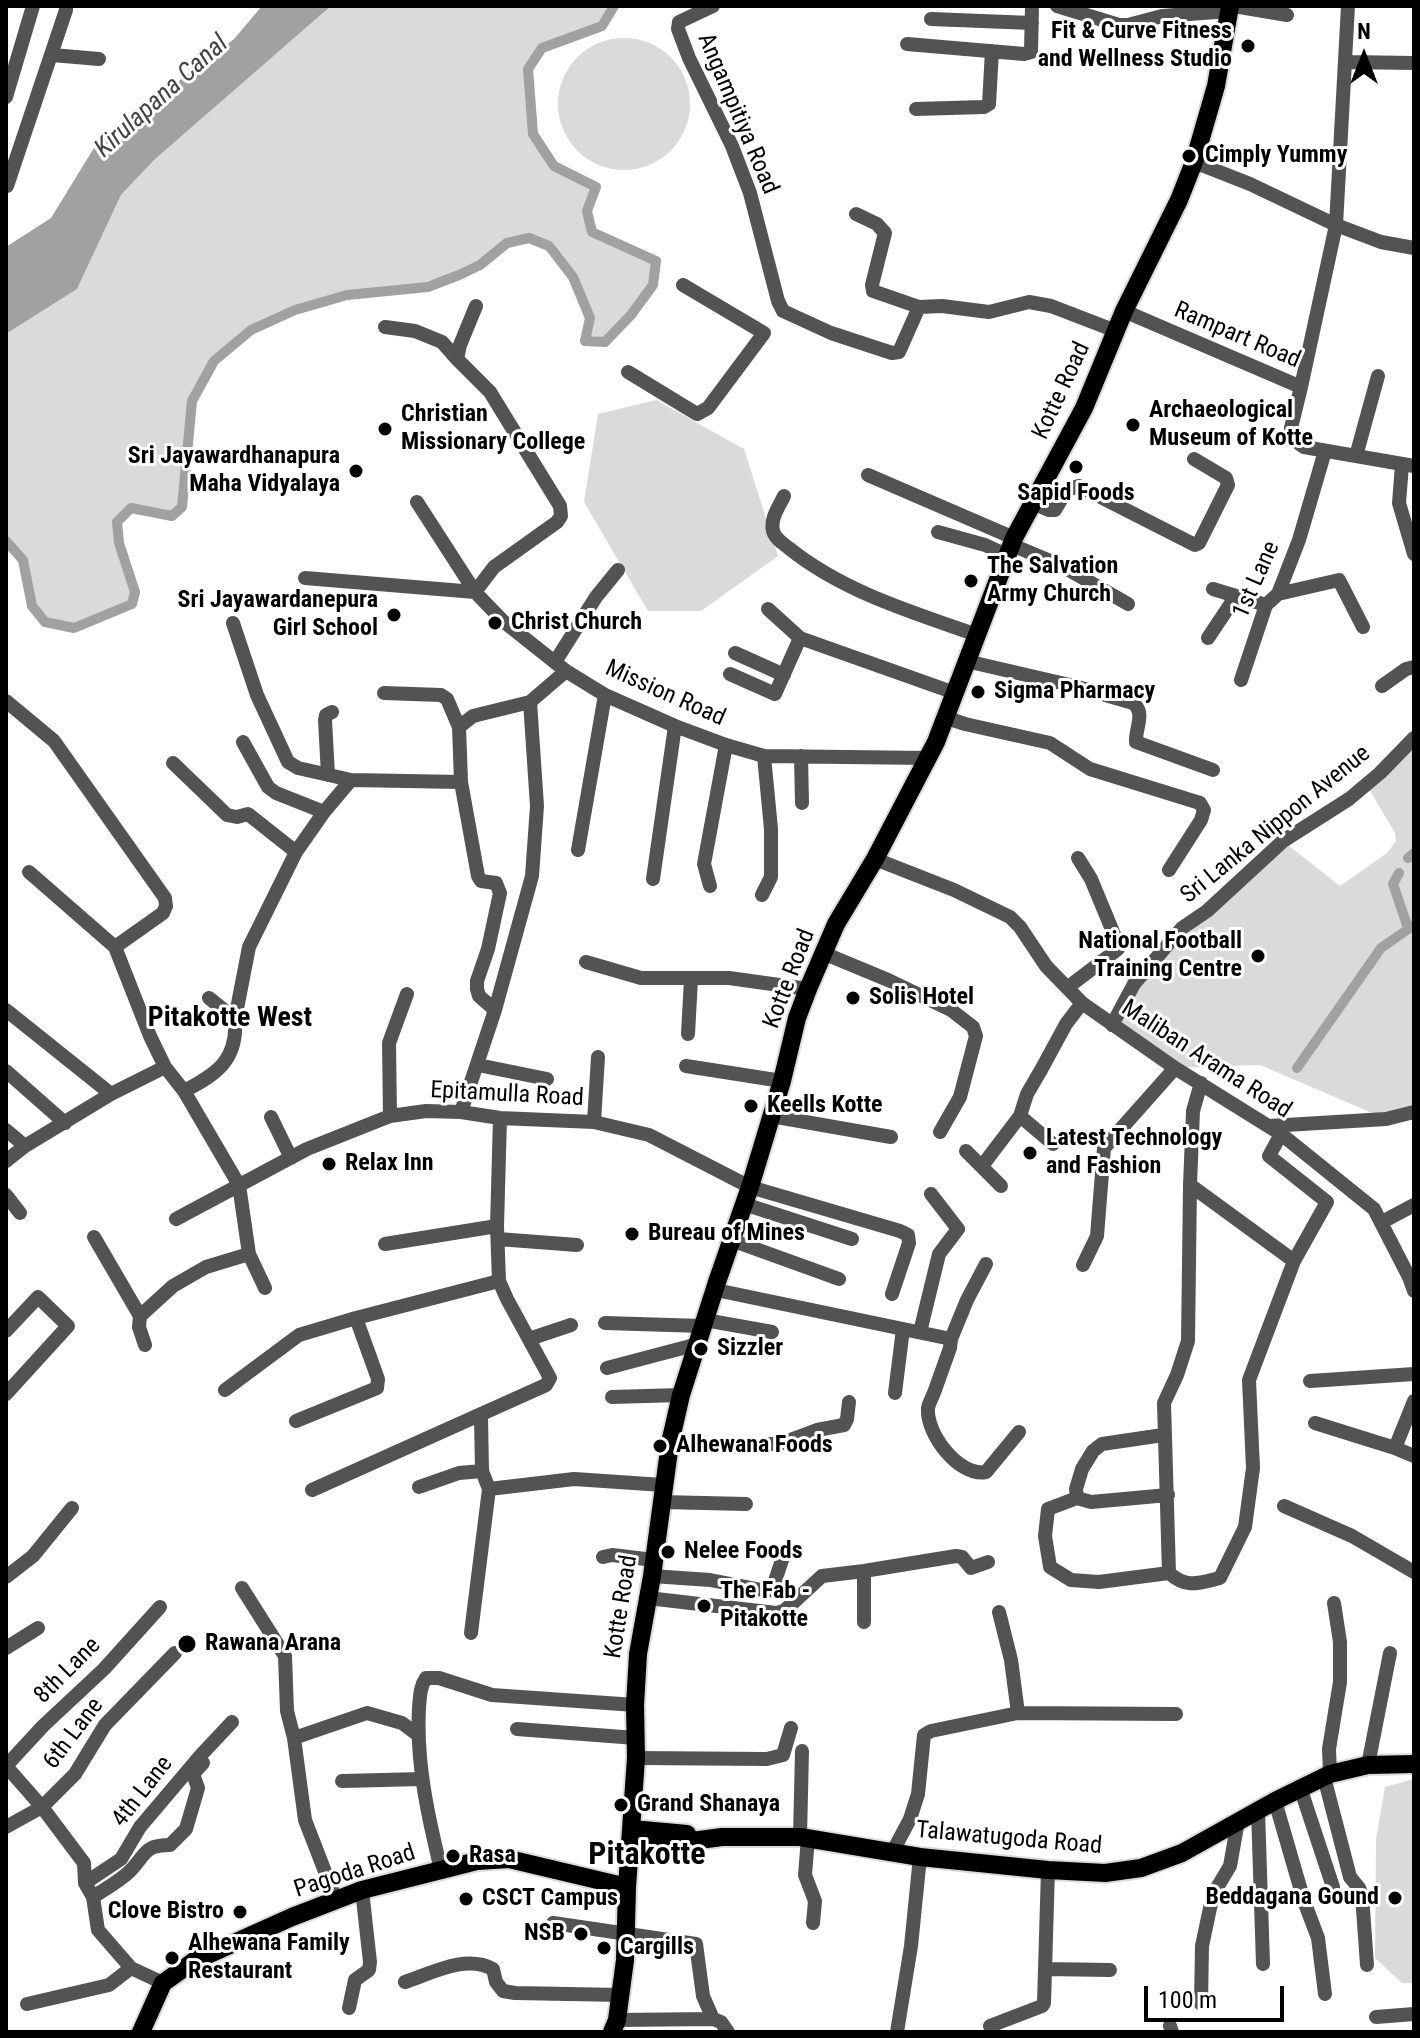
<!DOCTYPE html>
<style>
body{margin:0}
#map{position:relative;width:1420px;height:2038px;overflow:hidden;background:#fff;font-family:"Roboto Condensed",sans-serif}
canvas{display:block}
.frame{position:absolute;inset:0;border:8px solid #000;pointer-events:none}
.north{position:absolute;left:1324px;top:16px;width:80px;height:80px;-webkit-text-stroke:6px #fff;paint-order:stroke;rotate:0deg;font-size:22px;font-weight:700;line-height:32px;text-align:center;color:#000}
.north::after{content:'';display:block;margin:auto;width:28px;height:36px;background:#000;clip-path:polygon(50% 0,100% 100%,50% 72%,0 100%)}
.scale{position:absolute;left:1144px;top:1986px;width:140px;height:36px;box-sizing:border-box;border:4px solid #000;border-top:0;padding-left:10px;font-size:24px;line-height:28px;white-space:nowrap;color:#000;-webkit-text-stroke:6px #fff;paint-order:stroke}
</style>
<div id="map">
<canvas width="1420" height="2038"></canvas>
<div class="frame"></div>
<div class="north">N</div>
<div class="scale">100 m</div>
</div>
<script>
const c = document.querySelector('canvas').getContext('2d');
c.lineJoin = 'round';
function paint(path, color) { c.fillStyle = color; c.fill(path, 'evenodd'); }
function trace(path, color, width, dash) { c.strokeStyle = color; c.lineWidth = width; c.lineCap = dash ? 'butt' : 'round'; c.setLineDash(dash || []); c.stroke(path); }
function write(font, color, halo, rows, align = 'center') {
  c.font = font + ' "Roboto Condensed",sans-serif'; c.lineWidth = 6; c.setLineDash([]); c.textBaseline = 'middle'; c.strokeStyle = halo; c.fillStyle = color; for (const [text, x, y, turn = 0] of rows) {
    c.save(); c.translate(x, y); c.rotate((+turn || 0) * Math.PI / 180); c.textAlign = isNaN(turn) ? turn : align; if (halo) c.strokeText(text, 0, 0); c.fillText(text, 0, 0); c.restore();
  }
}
const green = new Path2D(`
 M331,6h283l-12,20 -60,22 -14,21 5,65 21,32 42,21 -9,24 5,21 64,29 -3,24 -22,30 -26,27 -20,-1 5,-23 -17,-41 -24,-31 -20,-8 -22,5 -27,22 -21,10 -31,12 -81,8 -52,15 -44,20 -37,31 -22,40 -10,106 -10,9 -41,-8 -14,14 2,21 16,49 -3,12 -58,24 -29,-6 -13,-16 -9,-46 -17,-19v-207l71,-45 44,-94 33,-35z
 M558 104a66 66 0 1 1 132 0a66 66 0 1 1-132 0Z
 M656,400l88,49 34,107 -77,55h-53l-64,-109 14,-88z
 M1414,738v374l-28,7 -126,-54 -85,3 -63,-43 70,-97 101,-87 57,45 47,-33 9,-12 -1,-8 -29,-49z
 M1414,1779v204h-12l-27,-25 1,-119 9,-52z`);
const water = new Path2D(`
 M262,6h69l-177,154 -33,35 -44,94 -71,45v-87l45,-29 46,-75 137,-104z`);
const canal = new Path2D(`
 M6,541l17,19 9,46 13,16 29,6 58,-24 3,-12 -16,-49 -2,-21 14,-14 41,8 10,-9 10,-106 22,-40 37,-31 44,-20 52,-15 81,-8 31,-12 21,-10 27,-22 22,-5 20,8 24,31 17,41 -5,23 20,1 26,-27 22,-30 3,-24 -64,-29 -5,-21 9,-24 -42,-21 -21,-32 -5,-65 14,-21 60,-22 12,-20
 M1408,858l6,-5
 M1399,873l-6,11 15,44
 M1297,1068l84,-120 33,-23`);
const minor = new Path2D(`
 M713,6l-34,16 -1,7 11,29 43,88 18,47 28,108 5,10 48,22 61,20 7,-1 20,-45 23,-1 47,6 40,-10 22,4 65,25
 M1057,6l62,19h9l34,-9 68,-5
 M1234,6l53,9
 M931,19l101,4
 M907,44l117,10 7,-2 1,-46
 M52,55l47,4
 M1346,62l68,1
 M6,97l27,-91
 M916,109l68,-2 5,-3 3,-53
 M1194,162l56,22 86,41 45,17 33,6
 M7,186l59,-176v-4
 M856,214l21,10 8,9 -13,52 1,6 46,16
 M1124,311l177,76 -10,41 2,11 11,8 110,19
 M385,327l30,4 27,11 15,17
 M628,372l69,42 11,-6 56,-75 -81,-48
 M1301,387l35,-162 12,-219
 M1356,456l22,-80
 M1402,465l-3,38 15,51
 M868,475l146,63
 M784,496c-5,11 -14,22 -11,35 2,8 11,13 17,18 54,43 122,63 187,86
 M417,502l58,90 28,29 63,50 39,24 70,31 51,19 38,11 164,2
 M1033,503l16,7h6l12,-20 12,-4 116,59 4,-2 29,-58 -2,-7 -32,-19
 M938,532l47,13 22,10
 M1012,545l50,21 66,38
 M305,578l170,14 19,-25 63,-45 4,-6 -1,-10 -70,-114 -33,-33 3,-14 16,-39
 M1213,589l53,16
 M1278,594l61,-14 24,47
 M768,609l32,29
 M233,623l24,72 31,67 10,6 53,12 -27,32 -28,40 -47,95 -14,72
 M1208,638l28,-42
 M735,653l49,22
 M966,661l108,25 59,17c13,9 2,26 3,39l77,28
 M555,662l41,-65 22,-27
 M730,674l45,20 25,-56 155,55
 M1241,680l25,-75 12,-11 21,-54 26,-89
 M1382,686l24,-17 8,-2
 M384,693l57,2 6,4 12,28
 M6,701l48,40 111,157 1,8 -3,7 -48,34
 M947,718l18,6 85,19 40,26 110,34 4,7 -3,10 -32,50
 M243,742l25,45 8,6 48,19
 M801,756l1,47
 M173,763l54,52 10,2 11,-3 48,38
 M328,775l-3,-55 1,-5 6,-3
 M351,780l110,2 -2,-55 14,-11 57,-14 36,-31
 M461,782l17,94 3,5 15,2 4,10 -12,56 -11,32v8l2,7 16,14
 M578,850l27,-155
 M875,859l79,31 56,27 10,10 26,39 36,37 93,65 106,66 93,75 35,68 5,14
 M29,872l86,75 35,89 15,31 19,24 55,94 10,69 16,34
 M653,879l22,-153
 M710,886l-6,-22 22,-119
 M762,895l9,-18v-48l-7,-73
 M823,953l65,27 63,30 22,17 3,9 -16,61 -20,35
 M586,962l55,16h88l79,11
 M1067,988l51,-39v-5l-27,-65 -13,-21
 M6,1010l105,84
 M1112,1025l22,-41 48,-56 25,-17 76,-70 66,-42 31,-26 34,-35
 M688,1034l3,-55
 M478,1065l69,14
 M686,1066l96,15
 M6,1071l59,52
 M1201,1083l-8,28 -3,74 -2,156 -11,34 -13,28 5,170c18,16 30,10 51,5l25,-51 8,-59 -4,-88 45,-119 33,-59 -58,-46 12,-22
 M184,1091c33,-17 54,-31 51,-72l-26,-21
 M461,1112l34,-102 37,-134 5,-70 -7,-104
 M390,1116l-1,-73 18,-49
 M771,1116l120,21
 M1020,1116l33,28
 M271,1117l20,41
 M594,1122l4,-65
 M1269,1126l117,-7 28,-7
 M6,1130l19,16
 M966,1151l35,35
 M6,1161l19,-15 86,-52 54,-27
 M982,1166l38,-50 7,-22 14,-24 25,-46 16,-21
 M1190,1185l104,76
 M6,1195l14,18
 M744,1204l108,35
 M176,1219l131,-70 83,-33 36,-5 35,1 39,6 94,4 55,13 101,52 150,44 8,4 1,8 -17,51
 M1382,1222l32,-17
 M94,1237l46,79
 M498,1239l79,6
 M731,1240l108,39
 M385,1244l112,-18
 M1083,1265l14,-29 7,-88 71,-80
 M716,1290l235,49 -1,9c-5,14 -10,28 -15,42 -2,6 -6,13 -7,18 -2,26 31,69 58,64l33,-40
 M705,1320l67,12
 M605,1323l98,3
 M6,1331l32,-34 30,29 -62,68
 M920,1332l19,-78 19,-25 -27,-35
 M529,1339l42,-14
 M951,1339l16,-39 19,-36
 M145,1345l-6,-18 1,-11 33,-30 33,-19 43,-13
 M607,1368l91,-24
 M1310,1381l104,-7
 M225,1390l74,-55 57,-17 143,-37
 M895,1393l8,-64
 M612,1397l69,-2
 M296,1421l81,-33 1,-9 -22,-61
 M1315,1423l80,25 19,8
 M1163,1435l-61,9 -9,7 -11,18 -6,20 1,9 14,4 77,-7
 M670,1443l71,4 41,-4 35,-13 27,-5 3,-6 2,-17
 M1395,1448l19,-47
 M419,1487l40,-14 23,-2
 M489,1489l85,-10 89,6
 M312,1490l234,-105 4,-7 -43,-79 -8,-18 -2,-55 3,-108
 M1077,1498l-29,11 -3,27 5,31 21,13 28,2 70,-9
 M662,1502l84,2
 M1284,1506l68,30 62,36
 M603,1557l9,-2 42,5
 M652,1576l58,4 57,11 5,-1 11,-33
 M6,1577l27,-21 39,-48
 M242,1588l43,68 2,55 7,27 11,82 31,80
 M648,1598l128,15 8,-2 38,-35 42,-5 92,-15 6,1 9,11 17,-6
 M160,1607l-56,62 -61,57 -37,40 36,41 42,56 1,20 8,14 5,33 33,38 32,15
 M999,1612l12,48 7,53
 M864,1622v-51
 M471,1633l18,-144 -7,-18 -1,-55
 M6,1648l32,-20
 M517,1729l119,9
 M294,1738l73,-25 35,10 16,12
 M636,1758l131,1 16,-4 8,-27
 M1368,1765l22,-112
 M1330,1774l-1,-25 11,-67v-40l-6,-39
 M1324,1777l26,100 9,11 3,7 5,70
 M342,1781l80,-2
 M1300,1787l33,100
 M1275,1801l29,100 14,37 7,56
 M1258,1810l5,154
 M6,1827l36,-20 33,-33 30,-49 70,-72
 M800,1837l2,-86
 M808,1838l-3,37 10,26 -2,22
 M893,1851l17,-32 8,-25 6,-59 7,-4 87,-18 158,1
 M441,1870c-13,-54 -25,-107 -22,-162 1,-12 1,-21 7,-30h13l53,17 143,10
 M85,1883l36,-24 19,-32 61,-72 31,-33
 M93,1897c12,-8 27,-16 37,-26 16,-16 13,-26 40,-26l16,-16 12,-41 -5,-14 10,-11
 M553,1923l143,21 7,52 10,23 8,3 7,10
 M1045,1969l65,1
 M405,1982c27,-9 61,-28 88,-13l3,13 7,9 12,2 106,2
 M27,2004l82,-19 22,-17
 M1201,2004l1,-58 8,-38 5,-17 15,-25 8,-45
 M349,2008l6,-28 14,-10 1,-8 -8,-72
 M1376,2017l38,-3
 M617,2020l96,-1
 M990,2026l52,-20 2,-3 4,-133
 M1170,2026l2,6
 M897,2032l14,-86 9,-89`);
const major = new Path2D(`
 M632,1829l55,5
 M631,1849l91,-12h78l120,20 128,13 57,3 36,-5 41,-15 93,-52 55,-27 38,-9 46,-1
 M141,2032l22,-49 31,-22 98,-44 70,-27 115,-29 32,-2 118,28
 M612,2032l5,-12 8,-60 2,-73 9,-129 -1,-53 3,-51 14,-78 18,-133 11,-48 36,-113 33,-95 32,-106 15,-63 11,-29 28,-65 39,-65 61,-117 78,-204 70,-130 40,-97 55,-111 15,-38 22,-76 14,-80`);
const markers = [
 [1248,46,8,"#000"],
 [1189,156,8,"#000"],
 [1133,425,8,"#000"],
 [385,429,8,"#000"],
 [1076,467,8,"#000"],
 [356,471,8,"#000"],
 [971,581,8,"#000"],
 [394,615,8,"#000"],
 [495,623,8,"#000"],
 [978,692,8,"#000"],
 [1258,956,8,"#000"],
 [853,998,8,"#000"],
 [751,1106,8,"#000"],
 [1030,1153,8,"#000"],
 [329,1164,8,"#000"],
 [632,1234,8,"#000"],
 [701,1349,8,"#000"],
 [660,1446,8,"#000"],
 [668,1552,8,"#000"],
 [704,1606,8,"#000"],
 [187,1644,10,"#000"],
 [621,1805,8,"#000"],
 [453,1856,8,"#000"],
 [1395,1898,8,"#000"],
 [466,1899,8,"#000"],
 [240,1912,8,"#000"],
 [581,1934,8,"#000"],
 [604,1948,8,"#000"],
 [172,1958,8,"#000"]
];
const poiNames = [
 ["Fit & Curve Fitness",1232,32,"right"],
 ["and Wellness Studio",1232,60,"right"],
 ["Cimply Yummy",1205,156],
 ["Archaeological",1149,411],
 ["Museum of Kotte",1149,439],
 ["Christian",401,415],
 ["Missionary College",401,443],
 ["Sri Jayawardhanapura",340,457,"right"],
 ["Maha Vidyalaya",340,485,"right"],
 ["Sapid Foods",1076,494,"center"],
 ["The Salvation",987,567],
 ["Army Church",987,595],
 ["Sri Jayawardanepura",378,601,"right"],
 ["Girl School",378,629,"right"],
 ["Christ Church",511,623],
 ["Sigma Pharmacy",994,692],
 ["National Football",1242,942,"right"],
 ["Training Centre",1242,970,"right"],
 ["Solis Hotel",869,998],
 ["Keells Kotte",767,1106],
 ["Latest Technology",1046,1139],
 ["and Fashion",1046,1167],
 ["Relax Inn",345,1164],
 ["Bureau of Mines",648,1234],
 ["Sizzler",717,1349],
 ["Alhewana Foods",676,1446],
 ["Nelee Foods",684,1552],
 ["The Fab -",720,1592],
 ["Pitakotte",720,1620],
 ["Rawana Arana",205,1644],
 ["Grand Shanaya",637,1805],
 ["Rasa",469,1856],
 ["Beddagana Gound",1379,1898,"right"],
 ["CSCT Campus",482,1899],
 ["Clove Bistro",224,1912,"right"],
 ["NSB",565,1934,"right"],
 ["Alhewana Family",188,1944],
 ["Restaurant",188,1972],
 ["Cargills",620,1948]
];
const streetNames = [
 ["Angampitiya Road",737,114,67],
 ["Rampart Road",1237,336,23],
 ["Kotte Road",1062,391,-65],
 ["1st Lane",1257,580,-66],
 ["Mission Road",665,694,24],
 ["Sri Lanka Nippon Avenue",1276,825,-39],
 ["Kotte Road",790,979,-69],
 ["Maliban Arama Road",1206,1060,33],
 ["Epitamulla Road",507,1095,3],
 ["Kotte Road",622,1607,-81],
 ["8th Lane",68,1671,-45],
 ["6th Lane",74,1734,-53],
 ["4th Lane",143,1792,-52],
 ["Talawatugoda Road",1009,1839,5],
 ["Pagoda Road",355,1872,-18]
];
const waterNames = [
 ["Kirulapana Canal",162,97,-42]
];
const quarterNames = [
 ["Pitakotte West",230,1019]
];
const districtNames = [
 ["Pitakotte",647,1856]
];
paint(green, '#dadada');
paint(water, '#a1a1a1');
trace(canal, '#a1a1a1', 10);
trace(major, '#dbdbdb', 22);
trace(minor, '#535353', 14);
trace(major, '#000', 18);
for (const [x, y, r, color] of markers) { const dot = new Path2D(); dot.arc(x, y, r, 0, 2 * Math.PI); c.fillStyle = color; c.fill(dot); trace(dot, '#fff', 3); }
write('bold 24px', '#000', '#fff', poiNames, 'left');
write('24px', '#000', '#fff', streetNames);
write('italic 26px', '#424242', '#fff', waterNames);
write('bold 28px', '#000', '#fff', quarterNames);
write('bold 32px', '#000', '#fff', districtNames);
</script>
